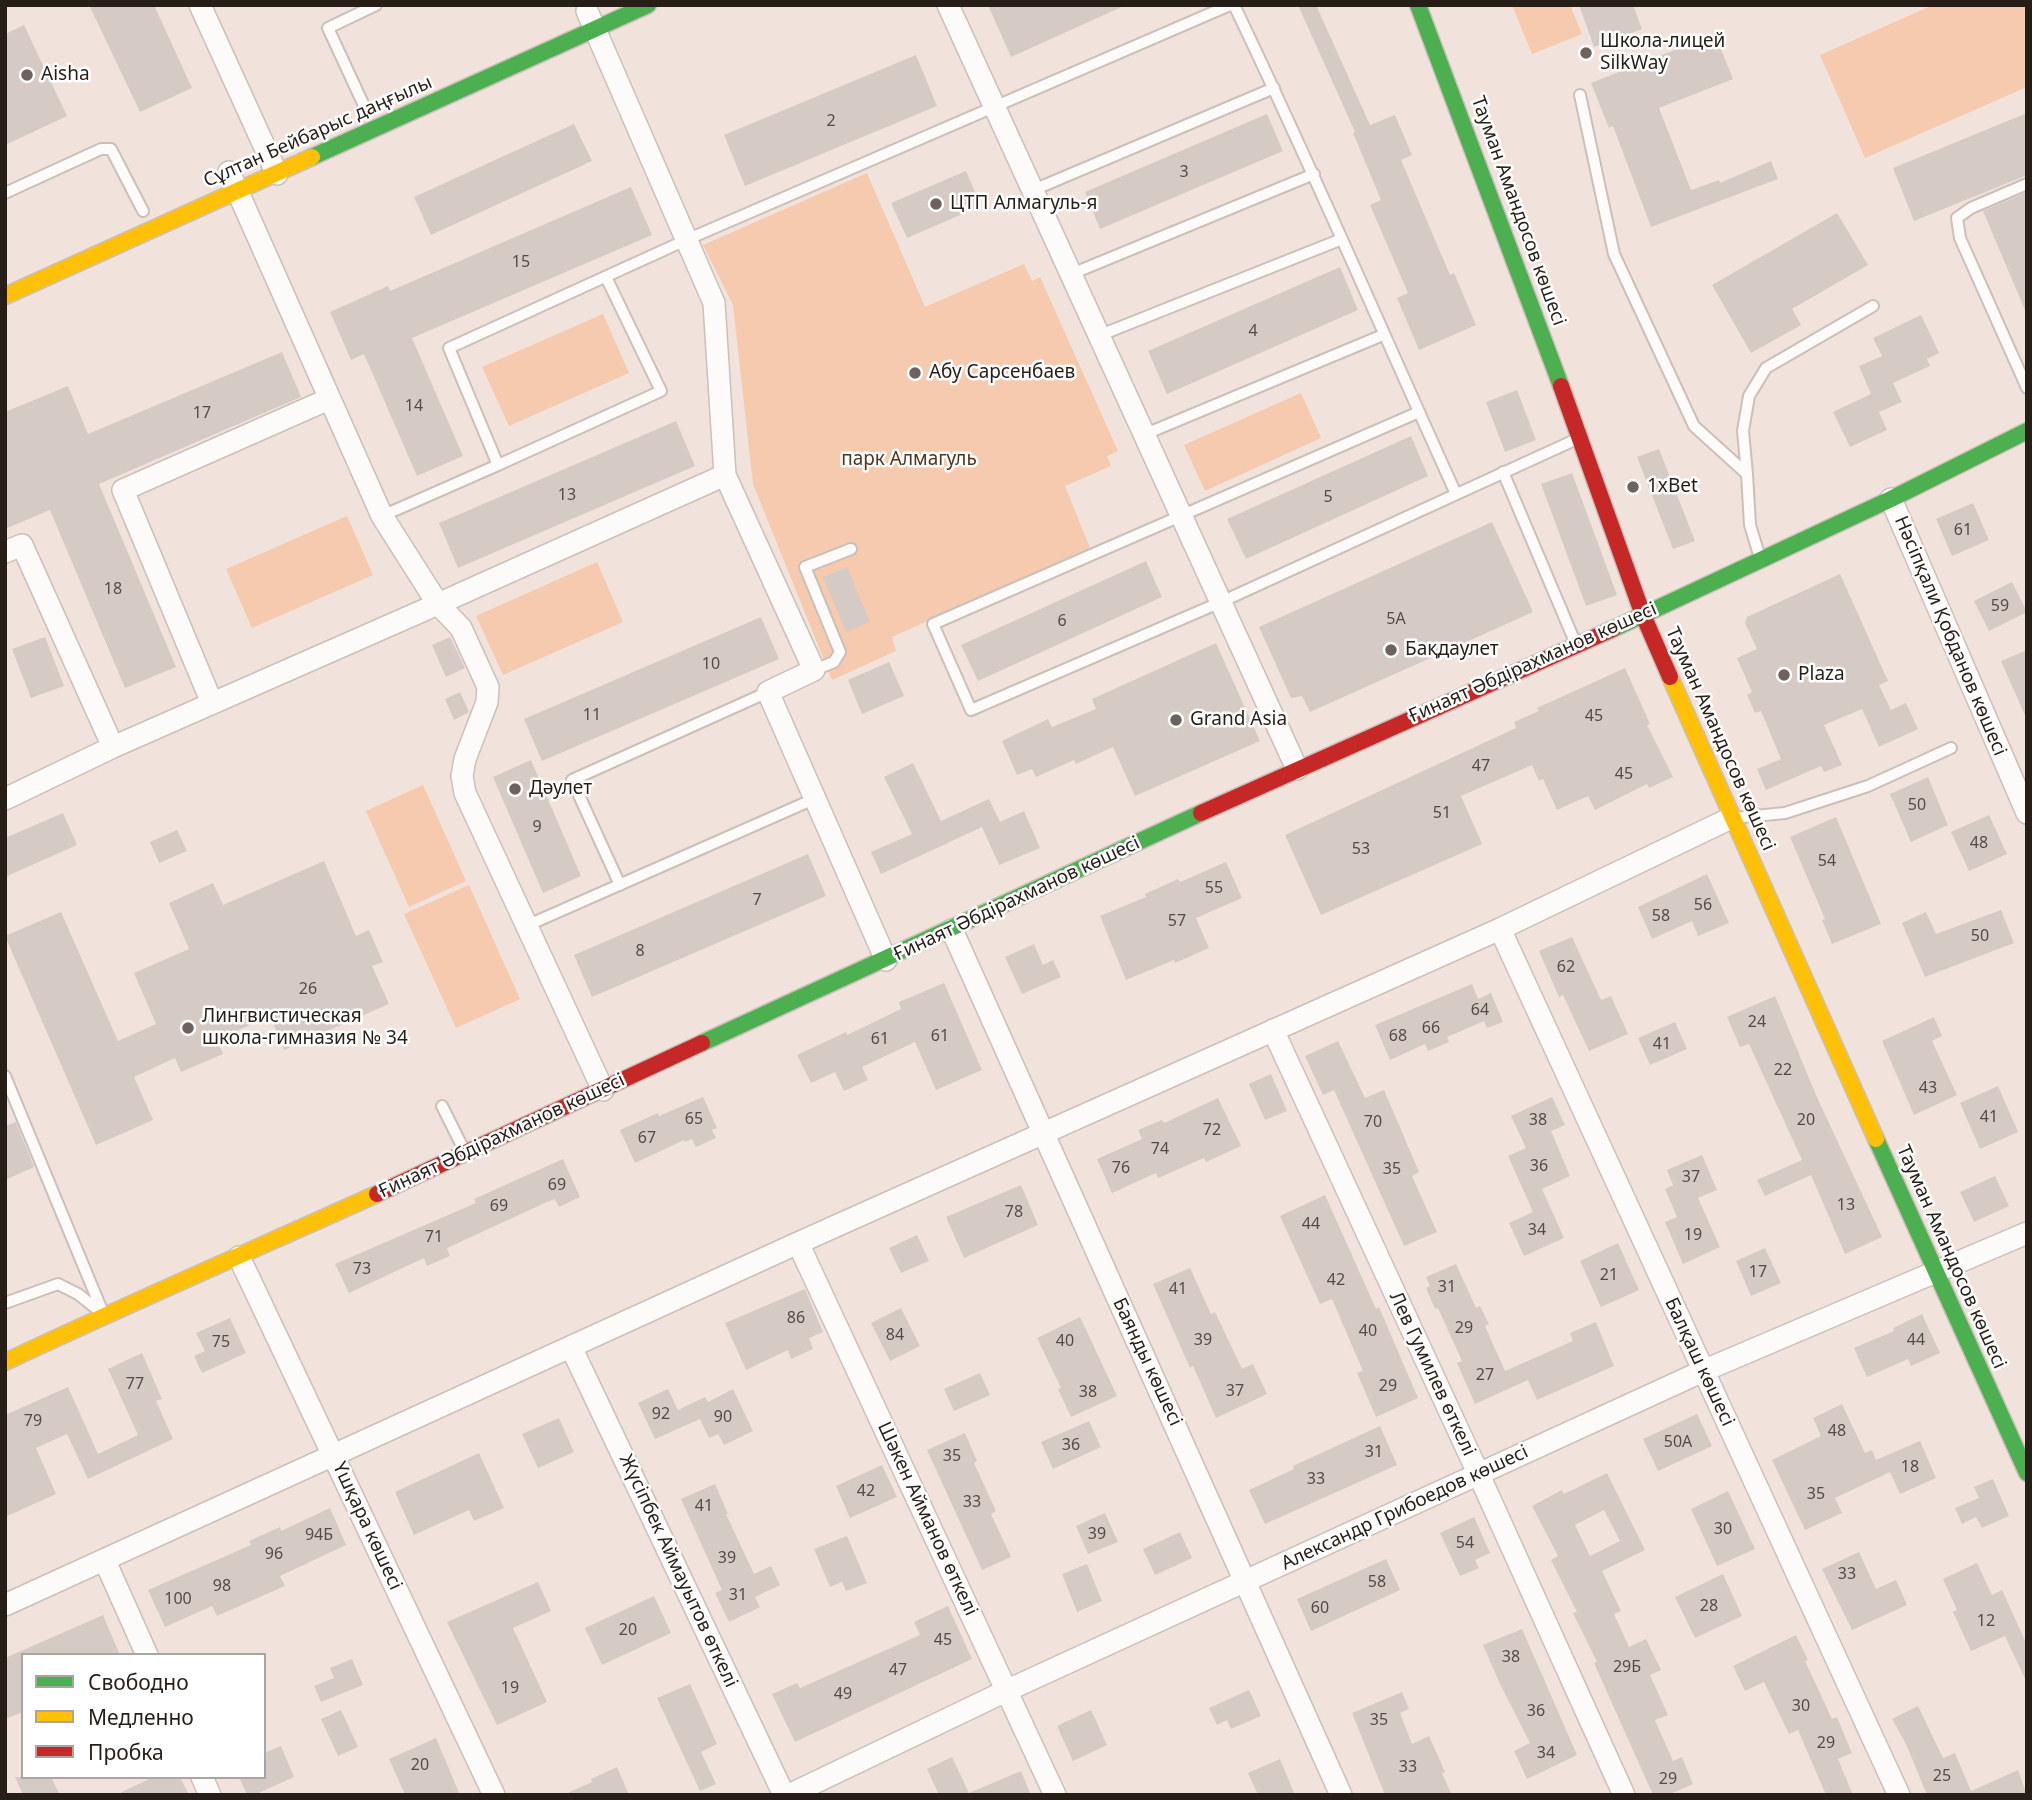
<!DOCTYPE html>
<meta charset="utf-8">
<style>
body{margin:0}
#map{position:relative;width:2032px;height:1800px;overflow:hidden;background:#f1e3db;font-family:"Noto Sans",sans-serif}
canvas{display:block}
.frame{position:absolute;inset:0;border:7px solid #271e18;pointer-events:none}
.legend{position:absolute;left:21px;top:1653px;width:245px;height:126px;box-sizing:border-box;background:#fff;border:2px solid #a9a5a3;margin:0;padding:9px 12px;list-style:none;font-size:21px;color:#271e18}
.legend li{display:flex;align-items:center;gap:14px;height:35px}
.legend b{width:35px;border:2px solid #a9a5a3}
</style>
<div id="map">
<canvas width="2032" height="1800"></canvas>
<div class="frame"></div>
<ul class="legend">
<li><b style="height:9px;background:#4caf50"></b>Свободно</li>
<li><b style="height:9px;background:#ffc107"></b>Медленно</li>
<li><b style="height:9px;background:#c62828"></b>Пробка</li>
</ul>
</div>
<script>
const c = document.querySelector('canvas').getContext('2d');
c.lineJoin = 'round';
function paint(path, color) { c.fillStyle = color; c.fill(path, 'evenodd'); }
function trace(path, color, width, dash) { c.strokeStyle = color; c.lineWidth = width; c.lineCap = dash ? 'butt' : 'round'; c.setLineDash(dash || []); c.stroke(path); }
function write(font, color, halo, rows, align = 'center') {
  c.font = font + ' "Noto Sans",sans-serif'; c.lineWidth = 5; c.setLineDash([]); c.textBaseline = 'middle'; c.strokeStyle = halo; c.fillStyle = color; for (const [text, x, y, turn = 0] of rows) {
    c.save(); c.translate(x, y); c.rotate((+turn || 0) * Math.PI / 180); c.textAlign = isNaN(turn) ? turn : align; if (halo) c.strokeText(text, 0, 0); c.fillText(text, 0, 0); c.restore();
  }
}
const green = new Path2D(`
 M1512,5h58l12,29 -50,20z
 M1933,5h91l3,8v74l-162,71 -45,-103z
 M867,173l58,134 99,-43 8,17 8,-4 78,174 -11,5 4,10 -46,20 25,62 -198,89 4,14 -64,29 -79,-196 -20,-179 -30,-60z
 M603,314l26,59 -120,53 -27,-59z
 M1301,393l20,45 -116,53 -21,-46z
 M347,516l26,59 -121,53 -26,-59z
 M597,562l26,60 -120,53 -27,-59z
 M423,785l43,96 -57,26 -43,-96z
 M469,885l51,114 -64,29 -52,-114z`);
const building = new Path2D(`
 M89,5h65l38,83 -52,24z
 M988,5h138l-115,52z
 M1298,5h18l54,120 25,-10 17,40 -11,5 49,115 4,-2 22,52 -57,25 -22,-52 11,-5 -38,-88 11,-5 -28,-67 2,-1z
 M1579,5h54l9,24 -48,18z
 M24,25l43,91 -62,29v-111z
 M1715,34l18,45 -74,29 32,82 28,-10 1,3 51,-22 7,18 -127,48 -38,-101 -4,2 -18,-45z
 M916,55l21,51 -192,80 -21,-51z
 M2027,113v62l-113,46 -21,-53z
 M1267,114l16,37 -183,78 -15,-37z
 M574,124l18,37 -161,74 -17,-38z
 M966,171l15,35 -74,32 -16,-35z
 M631,187l21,48 -240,103 51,118 -46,20 -53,-122 -13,6 -21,-48 58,-26 2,5z
 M2025,193l2,5v117l-44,-104z
 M1837,213l31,52 -76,44 9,16 -50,28 -39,-68z
 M1340,267l18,43 -191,84 -19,-43z
 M1921,315l18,38 -12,6 3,7 -37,17 9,19 -23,10 8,18 -37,17 -17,-35 38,-18 -12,-28 23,-10 -9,-18z
 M282,352l19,45 -202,87 77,183 -51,21 -75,-178 -45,19v-117l63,-26 20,48z
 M1517,390l19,50 -31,12 -19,-50z
 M676,421l19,45 -237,102 -19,-45z
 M1411,436l17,40 -182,83 -19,-40z
 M1659,449l36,92 -22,8 -36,-92z
 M1572,473l45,122 -31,11 -45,-122z
 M1973,503l16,37 -37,16 -16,-37z
 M1492,522l41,90 -223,100 -8,-16 -11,2 -32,-71z
 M1146,561l16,36 -184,84 -17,-36z
 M847,567l23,55 -24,10 -23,-55z
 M1840,574l48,107 -9,4 12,25 15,-7 12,26 -39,18 -17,-38 -38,16 18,40 -18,7 -3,-6 -55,24 -9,-21 24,-10 -20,-48 -6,2 -8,-18 5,-3 -15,-34 20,-9 -12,-26 2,-6z
 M2012,582l15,30 -38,19 -15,-30z
 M761,617l18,42 -237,102 -18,-42z
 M45,637l19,49 -33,12 -19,-49z
 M450,637l15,31 -19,9 -14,-32z
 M1216,643l44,98 -125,55 -22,-49 -37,17 -2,-4 -38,17 -4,-8 -15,6 -15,-34 46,-22 4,8 44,-18 -4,-10z
 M2027,650v70l-26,-59z
 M889,662l15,34 -42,18 -14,-34z
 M1625,668l25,56 -3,1 26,52 -24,11 -2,-4 -52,26 -7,-14 -31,14 -14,-31 -4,2 -7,-16 -71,31 21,48 -161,71 -36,-80 231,-107 -2,-6 25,-11 -2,-3z
 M460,692l9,20 -15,8 -9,-21z
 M531,760l50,116 -38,17 -50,-116z
 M913,763l28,58 48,-22 11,23 24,-11 16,37 -41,17 -17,-38 -101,47 -10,-22 41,-18 -28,-57z
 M1928,777l20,48 -37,17 -21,-48z
 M63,813l14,32 -72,32v-39z
 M1989,815l18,39 -38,17 -18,-39z
 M1836,817l45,107 -49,20 -10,-24 3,-1 -35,-82z
 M177,830l10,21 -28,12 -9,-21z
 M808,854l18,42 -234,101 -18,-42z
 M324,861l32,75 13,-6 14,32 -11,4 17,38 -105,46 -14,-34 -53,24 6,14 -42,18 -6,-14 -41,19 19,43 -57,25 -91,-209 56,-24 57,129 38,-17 -22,-51 55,-24 -20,-46 44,-20 10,22z
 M1226,862l16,36 -46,20 13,30 -34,15 -1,-3 -48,20 -26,-64 46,-19 -1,-3 33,-15 2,3z
 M1707,874l22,49 -31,13 -6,-15 -40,18 -14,-32z
 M2001,910l13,33 -89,34 -23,-54 24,-11 10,22z
 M1572,937l29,63 10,-4 17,38 -39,17 -26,-56 -4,2 -20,-46z
 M1034,944l9,21 10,-5 8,17 -39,17 -17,-37z
 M944,983l38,87 -46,20 -21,-48 -53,25 6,13 -24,11 -9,-19 -24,11 -14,-28 49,-23 1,3 54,-26 -2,-7z
 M1472,984l6,15 13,-6 12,29 -16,6 -3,-7 -37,16 2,5 -21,9 -3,-7 -35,16 -15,-35z
 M1775,996l41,99 66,142 -37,17 -34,-79 -46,21 -8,-16 45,-20 -53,-116 -9,3 -13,-30z
 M1934,1017l8,19 -10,5 25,54 -43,20 -32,-74z
 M1675,1022l12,27 -37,16 -12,-27z
 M1338,1041l27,57 19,-8 35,82 -7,4 25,56 -33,14 -70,-156 -11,5 -18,-39z
 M1271,1074l16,37 -22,9 -16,-36z
 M1998,1086l20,46 -38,17 -20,-46z
 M703,1097l14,31 -5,2 4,8 -20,9 -4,-8 -7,3 -1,-2 -49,23 -15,-33 38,-17 1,3z
 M1552,1097l13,28 -14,6 19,45 -28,13 22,49 -40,18 -15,-33 24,-11 -25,-56 18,-8 -15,-32z
 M1218,1098l23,48 -35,16 -2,-4 -46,20 -2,-5 -44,20 -15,-34 45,-20 -4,-9 24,-10 2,3z
 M16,1122l18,45 -29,13v-54z
 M1702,1155l15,35 -19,8 22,49 -37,17 -18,-42 12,-5 -12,-28 8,-4 -6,-15z
 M563,1159l17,38 -21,10 -4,-8 -8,3 -100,46 3,8 -23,10 -3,-8 -75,35 -14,-29 141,-61 -2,-4z
 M1995,1176l14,30 -35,16 -14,-30z
 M1021,1185l17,40 -74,33 -18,-41z
 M1325,1195l51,114 3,-2 39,91 -42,19 -19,-44 6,-2 -31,-72 -12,5 -40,-88z
 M917,1235l12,26 -28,12 -12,-25z
 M1618,1243l21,47 -38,17 -21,-46z
 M1765,1248l16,35 -30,13 -15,-35z
 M1456,1264l20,44 4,-2 9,18 -4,2 20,45 68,-30 -3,-8 26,-11 18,44 -77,34 -9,-20 -53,24 -18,-41 5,-2 -24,-53 -3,1 -9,-21 4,-2 -4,-9z
 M1190,1268l21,46 4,-2 27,57 11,-5 14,30 -51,24 -23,-52 -3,2 -37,-84z
 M805,1289l18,43 -14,6 4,11 -22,10 -3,-9 -42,20 -21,-47z
 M901,1308l19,38 -30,15 -19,-38z
 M1922,1314l18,39 -29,13 -3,-7 -41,18 -13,-29 40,-17 -1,-3z
 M1080,1317l37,79 -46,21 -13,-28 3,-1 -24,-50z
 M230,1318l16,35 -44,20 -8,-17 11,-5 -9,-18z
 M142,1353l20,46 -6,2 17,38 -85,40 -21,-45 -31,14 20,46 -51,23v-102l63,-28 30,67 40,-19 -30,-66z
 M980,1373l10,22 -36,16 -10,-22z
 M668,1389l10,21 27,-13 3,5 25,-13 20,42 -29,14 -6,-11 -9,4 -9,-19 -45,20 -17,-36z
 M1842,1404l23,49 7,-3 4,10 44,-19 16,37 -36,16 -10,-22 -55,26 7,15 -37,17 -33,-70 49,-24 -8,-18z
 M1697,1414l15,32 -54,25 -15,-32z
 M559,1418l15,34 -36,16 -16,-34z
 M1089,1421l12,26 -48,22 -12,-27z
 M1380,1426l17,39 -132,59 -16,-34 45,-21 -1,-3z
 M965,1433l12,28 -3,2 22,48 -5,3 20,43 -29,13 -55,-120z
 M479,1453l25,55 -30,13 -5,-11 -55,25 -19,-43z
 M882,1465l15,32 -47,21 -14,-32z
 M1607,1473l38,77 -43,21 19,40 -7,3 15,33 17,-8 15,31 -11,5 18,40 -13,5 18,41 9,-4 11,27 -25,11h-15l-59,-132 3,-1 -24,-49 4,-1 -26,-52 7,-4 -26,-50 30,-16 2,4zM1604,1510l16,31 -30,15 -15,-31z
 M1993,1479l16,37 -27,12 -6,-11 -14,7 -7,-16 24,-10 -5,-11z
 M715,1484l13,30h-2l28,60 17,-8 9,19 -25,12 5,10 -31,15 -14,-29 7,-3 -41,-91z
 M1728,1491l27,58 -38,17 -26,-57z
 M330,1508l16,37 -66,31 5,10 -68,30 -5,-10 -47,21 -17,-37 103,-45 -2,-4 31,-14 1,4z
 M1105,1513l13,29 -30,12 -12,-28z
 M1474,1517l16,36 -15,7 4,8 -19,8 -20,-43z
 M1180,1532l12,26 -37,17 -12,-26z
 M847,1536l20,47 -21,8 -4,-9 -12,5 -16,-38z
 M1859,1552l17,37 20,-9 11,25 -55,25 -30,-61z
 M1386,1559l14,31 -89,41 -14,-32z
 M1977,1563l15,32 10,-5 25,55v38l-22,-47 -34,15 -18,-39 4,-2 -14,-31z
 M1087,1564l15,37 -25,11 -15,-38z
 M1723,1574l19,42 -47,22 -20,-41z
 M538,1582l13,29 -38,17 34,74 -50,23 -50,-103z
 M654,1596l17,37 -69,32 -17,-37z
 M948,1606l24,53 -177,83 -23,-48 25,-11 3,5 120,-53 -6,-13z
 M103,1615l17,40h-97v57l-18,7v-61z
 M1522,1629l55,126 -50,24 -13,-28 16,-8 -30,-59 -17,-39z
 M1796,1635l12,25 -3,1 27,58 5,-2 15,36 -14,6 15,36h-27l-28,-65 -9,4 -25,-52 -19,9 -12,-25z
 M352,1659l11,26 -42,17 -7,-16 20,-8 -4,-10z
 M690,1684l27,60 -16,8 15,32 -16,7 -43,-93z
 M1249,1690l12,26 -30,13 -4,-9 -10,5 -8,-17z
 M1402,1692l7,17 -9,4 12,31 17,-8 16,36 -3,1 10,22h-67l-33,-82z
 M1918,1706l25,52 12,-5 16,38 47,-21 9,25h-100l-21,-51 -14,-25z
 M341,1710l17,37 -20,9 -17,-37z
 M1091,1710l16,35 -34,16 -16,-35z
 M436,1738l24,57h-55l-16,-36z
 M281,1746l13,31 -40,18h-7l-8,-18h25v-24z
 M952,1757l17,36 52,-22 10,24h-92l-12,-26z
 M1280,1759l15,36h-37l-10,-22z
 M617,1767l12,28h-66l29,-13 -1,-3z
 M15,1777h36l9,18h-37z
 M153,1777h27l9,18h-73z`);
const lane = new Path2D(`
 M1234,5c78,162 148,326 222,489
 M1580,95l34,159 80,172 53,48 3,51 10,33
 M366,110l-38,-82 48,-23
 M2027,184l-56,24 -14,10 3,20 67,150
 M1031,191l243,-103
 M5,193l96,-44h10l32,62
 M1069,275l245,-101
 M1098,336l244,-97
 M1419,412l-486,212 38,86 250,-108 356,-163
 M1143,435l240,-100
 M498,465l163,-74 -55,-114
 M1503,472l72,170
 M1747,474l-4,-43 6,-35 17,-28 107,-62
 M382,516l116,-51 -49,-117 237,-108 544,-235
 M814,670l20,-8 6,-10 -35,-85 46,-18
 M1734,818l51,-5 83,-27 83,-38
 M620,885l-48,-105 196,-88
 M526,926l288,-127
 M5,1076l98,237
 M442,1106l22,44
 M5,1303l53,-19 20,10 24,19`);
const street = new Path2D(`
 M200,5l77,169
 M948,5l349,764
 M587,11l127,292 11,172 89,195 -46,22 118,268
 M229,172l153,344 56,88 23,24 27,59 -1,15 -22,57 -3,17 3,17 138,297
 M1891,499l136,314
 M5,552l17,-7 91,202
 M212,703l-89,-213 206,-91
 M5,799l108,-52 325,-143 287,-129
 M1500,929l399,866
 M952,930l389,865
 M1273,1030l206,445 145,320
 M798,1243l257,552
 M239,1257l255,538
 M571,1347l213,448
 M105,1561l42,94
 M5,1605l793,-362 702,-314 231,-111
 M202,1777l8,18
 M789,1795l219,-105 695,-319 324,-138`);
const fast = new Path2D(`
 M1418,5l143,381
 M312,157l336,-152
 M1613,629l278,-130 136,-68
 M702,1043l499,-230
 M1876,1139l151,334`);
const slow = new Path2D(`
 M5,296l307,-139
 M1670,677l206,462
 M5,1362c123,-58 248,-112 372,-168`);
const jam = new Path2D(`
 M1561,386l82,229 27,62
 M1201,813l412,-184
 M377,1194l325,-151`);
const markers = [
 [1586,53,7,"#6e635c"],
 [27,75,7,"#6e635c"],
 [936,204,7,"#6e635c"],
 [915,373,7,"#6e635c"],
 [1633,487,7,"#6e635c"],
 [1391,650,7,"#6e635c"],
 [1784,675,7,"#6e635c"],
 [1176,720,7,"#6e635c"],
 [515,789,7,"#6e635c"],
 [188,1028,7,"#6e635c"]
];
const numberNames = [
 ["2",831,121],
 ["3",1184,172],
 ["15",521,262],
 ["4",1253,331],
 ["14",414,406],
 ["17",202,413],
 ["13",567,495],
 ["5",1328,497],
 ["61",1963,530],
 ["18",113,589],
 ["59",2000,606],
 ["5А",1396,619],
 ["6",1062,621],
 ["10",711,664],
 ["11",592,715],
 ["45",1594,716],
 ["47",1481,766],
 ["45",1624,774],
 ["50",1917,805],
 ["51",1442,813],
 ["9",537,827],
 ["48",1979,843],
 ["53",1361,849],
 ["54",1827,861],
 ["55",1214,888],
 ["7",757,900],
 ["56",1703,905],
 ["58",1661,916],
 ["57",1177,921],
 ["50",1980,936],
 ["8",640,951],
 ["62",1566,967],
 ["26",308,989],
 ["64",1480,1010],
 ["24",1757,1022],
 ["66",1431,1028],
 ["61",940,1036],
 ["68",1398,1036],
 ["61",880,1039],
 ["41",1662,1044],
 ["22",1783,1070],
 ["43",1928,1088],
 ["41",1989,1117],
 ["65",694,1119],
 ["38",1538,1120],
 ["20",1806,1120],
 ["70",1373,1122],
 ["72",1212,1130],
 ["67",647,1138],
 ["74",1160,1149],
 ["36",1539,1166],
 ["76",1121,1168],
 ["35",1392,1169],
 ["37",1691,1177],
 ["69",557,1185],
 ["13",1846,1205],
 ["69",499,1206],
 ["78",1014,1212],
 ["44",1311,1224],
 ["34",1537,1230],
 ["19",1693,1235],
 ["71",434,1237],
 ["73",362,1269],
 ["17",1758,1272],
 ["21",1609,1275],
 ["42",1336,1280],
 ["31",1447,1287],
 ["41",1178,1289],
 ["86",796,1318],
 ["29",1464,1328],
 ["40",1368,1331],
 ["84",895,1335],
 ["39",1203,1340],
 ["44",1916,1340],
 ["40",1065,1341],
 ["75",221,1342],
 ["27",1485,1375],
 ["77",135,1384],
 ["29",1388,1386],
 ["37",1235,1391],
 ["38",1088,1392],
 ["92",661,1414],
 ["90",723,1417],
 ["79",33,1421],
 ["48",1837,1431],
 ["50А",1678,1442],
 ["36",1071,1445],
 ["31",1374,1452],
 ["35",952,1456],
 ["18",1910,1467],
 ["33",1316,1479],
 ["42",866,1491],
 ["35",1816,1494],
 ["33",972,1502],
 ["41",704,1506],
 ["30",1723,1529],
 ["39",1097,1534],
 ["94Б",319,1535],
 ["54",1465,1543],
 ["96",274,1554],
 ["39",727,1558],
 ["33",1847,1574],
 ["58",1377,1582],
 ["98",222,1586],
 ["31",738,1595],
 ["100",178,1599],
 ["28",1709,1606],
 ["60",1320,1608],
 ["12",1986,1621],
 ["20",628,1630],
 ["45",943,1640],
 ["38",1511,1657],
 ["29Б",1627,1667],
 ["47",898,1670],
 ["19",510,1688],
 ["49",843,1694],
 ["30",1801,1706],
 ["36",1536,1711],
 ["35",1379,1720],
 ["29",1826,1743],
 ["34",1546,1753],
 ["20",420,1765],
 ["33",1408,1767],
 ["25",1942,1776],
 ["29",1668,1779]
];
const poiNames = [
 ["Школа-лицей",1600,42],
 ["SilkWay",1600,64],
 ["Aisha",41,75],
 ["ЦТП Алмагуль-я",950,204],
 ["Абу Сарсенбаев",929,373],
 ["1xBet",1647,487],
 ["Бақдаулет",1405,650],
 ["Plaza",1798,675],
 ["Grand Asia",1190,720],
 ["Дәулет",529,789],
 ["Лингвистическая",202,1017],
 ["школа-гимназия № 34",202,1039]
];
const streetNames = [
 ["Сұлтан Бейбарыс даңғылы",318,132,-24],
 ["Тауман Амандосов көшесі",1518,211,70],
 ["Нәсіпқали Қобданов көшесі",1950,636,67],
 ["Ғинаят Әбдірахманов көшесі",1533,663,-24],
 ["Тауман Амандосов көшесі",1720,739,66],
 ["Ғинаят Әбдірахманов көшесі",1017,899,-25],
 ["Ғинаят Әбдірахманов көшесі",502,1136,-25],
 ["Тауман Амандосов көшесі",1951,1257,66],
 ["Баянды көшесі",1147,1362,65],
 ["Балқаш көшесі",1699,1362,65],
 ["Лев Гумилев өткелі",1432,1374,65],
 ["Александр Грибоедов көшесі",1405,1508,-25],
 ["Шәкен Айманов өткелі",927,1519,65],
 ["Үшқара көшесі",367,1526,65],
 ["Жүсіпбек Аймауытов өткелі",678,1571,65]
];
const parkNames = [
 ["парк Алмагуль",909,460]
];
paint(green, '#f5caae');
paint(building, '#d6cbc4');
trace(lane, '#cbc0b9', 14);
trace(street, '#cbc0b9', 24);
trace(fast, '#cbc0b9', 19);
trace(slow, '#cbc0b9', 19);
trace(jam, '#cbc0b9', 19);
trace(lane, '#fdfbfa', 10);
trace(street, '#fdfbfa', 21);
trace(fast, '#4caf50', 16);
trace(slow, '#ffc107', 16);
trace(jam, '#c62828', 16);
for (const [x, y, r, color] of markers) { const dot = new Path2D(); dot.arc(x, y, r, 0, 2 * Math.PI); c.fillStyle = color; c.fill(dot); trace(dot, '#fff', 2.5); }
write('16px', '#544b45', null, numberNames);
write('19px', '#271e18', '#fff', poiNames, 'left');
write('19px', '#271e18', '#fff', streetNames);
write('19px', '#56331b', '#fff', parkNames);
</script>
